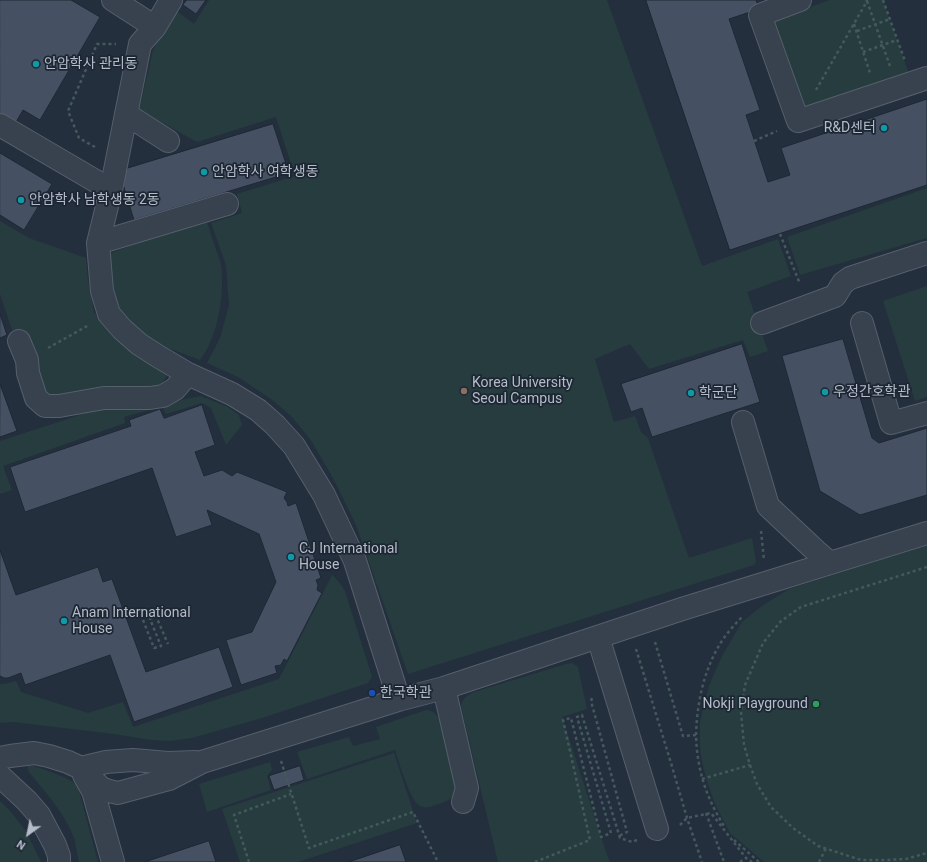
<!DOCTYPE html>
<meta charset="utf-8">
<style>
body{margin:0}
#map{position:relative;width:927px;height:862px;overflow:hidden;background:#242f3e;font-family:Roboto,sans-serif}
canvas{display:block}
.north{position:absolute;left:8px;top:814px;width:40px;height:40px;-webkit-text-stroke:3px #1d2633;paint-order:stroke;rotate:213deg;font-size:11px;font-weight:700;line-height:16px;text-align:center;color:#b4bcc9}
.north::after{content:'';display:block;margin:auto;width:14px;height:18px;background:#b4bcc9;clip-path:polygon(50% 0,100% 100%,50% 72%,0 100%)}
</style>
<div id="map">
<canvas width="927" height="862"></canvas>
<div class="north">N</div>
</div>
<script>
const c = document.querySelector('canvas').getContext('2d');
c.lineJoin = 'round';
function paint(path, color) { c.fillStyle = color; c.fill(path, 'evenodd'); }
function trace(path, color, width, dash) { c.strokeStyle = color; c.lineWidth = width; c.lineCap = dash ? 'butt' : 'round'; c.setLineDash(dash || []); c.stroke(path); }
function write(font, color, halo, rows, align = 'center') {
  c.font = font + ' Roboto,"Noto Sans KR",sans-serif'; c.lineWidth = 3.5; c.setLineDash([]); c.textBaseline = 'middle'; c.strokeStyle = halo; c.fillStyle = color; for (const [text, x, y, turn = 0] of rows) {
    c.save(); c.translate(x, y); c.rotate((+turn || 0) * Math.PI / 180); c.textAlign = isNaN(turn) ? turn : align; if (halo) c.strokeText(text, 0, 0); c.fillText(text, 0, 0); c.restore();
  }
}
const green = new Path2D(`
 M209,0h398l95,266 76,-27 13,37 -44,16 21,59 -18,6 -7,-17 -94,29 -19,-25 -35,15 19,63 21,-6 6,16 7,6 41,120 63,-20 4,24 -2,3 -346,109 -52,-149 -23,-47 -23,-39 -19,-23 -20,-17 -33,-22 -31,-14 13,-25 9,-33 -3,-40 -15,-42 31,-10 -5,-19 58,-18 -19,-59 -79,25 -58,-32 14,-60 24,-39 17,13z
 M830,0h53l27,77 -108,38 -33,-94z
 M927,188v50l-127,37 -13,-38z
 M206,218c3,11 7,22 10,32 2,5 4,10 5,15 4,29 -3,72 -21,95 -34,-13 -74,-24 -87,-62 -1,-5 -4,-10 -4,-15 -1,-10 2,-21 2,-30z
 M0,221l29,17 57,20 2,22 6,32 24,27 50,34c-5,12 -11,13 -23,16l-92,8 -10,-6 -18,-53 -13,-8 -12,-36z
 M927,286v111l-12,4 -32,-100z
 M201,396l27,11 11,8 3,10 -16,20 -15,-37 -9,-5 -36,11 -4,-8 -38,11 1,6 -122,43 9,24 -12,4v-53l86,-28 29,-6 51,-4z
 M927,545v317h-163l-34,-29 -15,-29 -9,-26 -4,-17 -2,-14v-25l9,-36 13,-30 20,-34 20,-16 27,-17z
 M332,575c6,5 9,9 13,16l27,86 -4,6 -106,35 -70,20 -22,3 -19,-1 -37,-6 -101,-12 -13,1v-39h4l12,-3 5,11 67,21 35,-11 10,25 146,-48z
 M572,663l6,4 9,42 -25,8 45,138 3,7h-112l-37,-155c1,-8 6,-12 13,-15l92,-28z
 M426,710c9,1 11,5 15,13l16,63c-4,12 -7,15 -19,18 -5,2 -12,5 -18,2 -10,-5 -21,-44 -25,-56l-88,29 -10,-27 52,-15 4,9 27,-7 -4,-12z
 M394,753l23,70 -119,39h-58l-18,-53z
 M270,762l2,8 -5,6 4,14 -64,22 -8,-28z
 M29,765c10,2 37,12 44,17 2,2 3,3 5,5l20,75h-19c-2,-8 -3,-17 -5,-24 -9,-25 -29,-46 -45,-66l-2,-5z
 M0,801l11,11 15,19 15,31h-41z`);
const building = new Path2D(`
 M0,0h71l29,17 -60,103 -17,-10 -8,14 -15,-8z
 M187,0h19l-10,14 -13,-9z
 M646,0h110l3,9 -30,10 31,91 -14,5 22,67 22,-7 -9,-27 146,-49v86l-197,65z
 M273,124l16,49 -155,47 -15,-49z
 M0,153l52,31 -28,46 -24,-15z
 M0,314l7,21 -7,3z
 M843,339l29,99 7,5 48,-15v67l-67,20 -40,-24 -38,-135z
 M742,344l18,58 -108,35 -10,-29 -11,4 -10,-28z
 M0,384l17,47 -17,6z
 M202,405l13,40 -20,7 9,24 18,-6 10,6 5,-4 50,20 -3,6 3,4 1,4 8,-3 25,75 -5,2 2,5 -1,5 5,3 -35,68 -3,-2 -3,6 -6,1 2,7 -36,12 -15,-45 26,-8 24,-50 -17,-48 -52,-24 5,15 -36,12 -24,-69 -127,44 -15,-45 121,-41 -2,-6 31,-11 4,9z
 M0,550l16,45 82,-28 5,15 9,-3 34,93 73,-25 14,40 -99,35 -24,-67 -85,30 -4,-12 -13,5h-4l-4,-2z
 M300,766l4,14 -30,10 -5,-14z
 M209,841l7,21h-71z
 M400,845l6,17h-57z`);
const path = new Path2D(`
 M883,0l22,61
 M867,1l23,65
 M854,24l16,49
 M857,31l33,-12
 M863,52l34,-12
 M816,90l51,-89 -1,-1
 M754,141l23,-10
 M95,147l-16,-9 -11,-27 29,-67h19
 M780,234l20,50
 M48,348l41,-23
 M761,531l3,29
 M927,567l-126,40 -20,14 -18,22 -18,42 -4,27 3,33 6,20 7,19 14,23 22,21 25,18 43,14h24l21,-1 21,-6
 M143,620l11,28 7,-2 -11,-27 6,-3 12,28
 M655,642l28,94 13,-1c1,35 10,62 28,91
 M636,649l35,114 16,55 15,44
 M592,698l-1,3 36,131 -8,4
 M696,735c1,-31 7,-63 24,-91 6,-10 15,-20 23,-28
 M281,761l28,87 104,-36 25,50
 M702,779l48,-14
 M706,813l18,49
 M680,825l7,-7 24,-5 35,45 6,4
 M734,840l25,22
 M249,862l-15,-47 57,-21
 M535,862l55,-22 -27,-120 8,-2 30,119 10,-4 -34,-116 5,-2 38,123 12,4 5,-2
 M740,862l6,-4
 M819,862l7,-14`);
const minor = new Path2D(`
 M113,0l42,27
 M171,0l-16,27 -15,17 -29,146 -13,53 4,48 7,23 13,15 17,15 17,11 32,19 44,20 26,16 17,15 19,21 30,49 31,66 39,123 4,16
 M800,0l-40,15 38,106 129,-43
 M126,114l42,27
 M0,125l111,65
 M98,243l129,-39
 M762,323l73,-27 8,-13 7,-5 77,-25
 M862,323l29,100 36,-10
 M19,341l8,19 1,13 8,25 9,8h14l45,-8h46l13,-2 12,-7 13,-15
 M743,422l25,84 48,45 14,12
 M598,637l59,192
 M444,688l23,100 -4,14
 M0,758l10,-2 24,-3 15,3 19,6 13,6 20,20 8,3 9,2 51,-14 33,-17 196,-62 46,-12 238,-79 245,-76
 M81,768l25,-6 27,-2 35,3 28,-1
 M84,775l9,16 20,71
 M0,776l27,25 12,14 16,30 4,11v6`);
const markers = [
 [36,64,4,"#0f9aa8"],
 [884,128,4,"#0f9aa8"],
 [204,172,4,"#0f9aa8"],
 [21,200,4,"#0f9aa8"],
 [464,391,4,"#8d6e63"],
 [825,392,4,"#0f9aa8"],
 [691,393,4,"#0f9aa8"],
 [291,557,4,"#0f9aa8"],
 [64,621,4,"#0f9aa8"],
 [372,693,4,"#1a4fb4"],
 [816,704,4,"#2e9e5b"]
];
const poiNames = [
 ["안암학사 관리동",44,64],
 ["R&D센터",876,128,"right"],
 ["안암학사 여학생동",212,172],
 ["안암학사 남학생동 2동",29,200],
 ["Korea University",472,383],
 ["Seoul Campus",472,399],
 ["우정간호학관",833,392],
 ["학군단",699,393],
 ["CJ International",299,549],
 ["House",299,565],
 ["Anam International",72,613],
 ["House",72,629],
 ["한국학관",380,693],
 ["Nokji Playground",808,704,"right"]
];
paint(green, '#263c3f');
paint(building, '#455162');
trace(building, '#1f2835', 1);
trace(minor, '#565f6c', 24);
trace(path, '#44595c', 2.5, [3, 3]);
trace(minor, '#38414e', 22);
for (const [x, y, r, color] of markers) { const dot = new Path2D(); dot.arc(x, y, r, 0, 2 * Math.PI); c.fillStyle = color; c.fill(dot); trace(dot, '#1d2633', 1.5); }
write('14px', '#b4bcc9', '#1d2633', poiNames, 'left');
</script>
